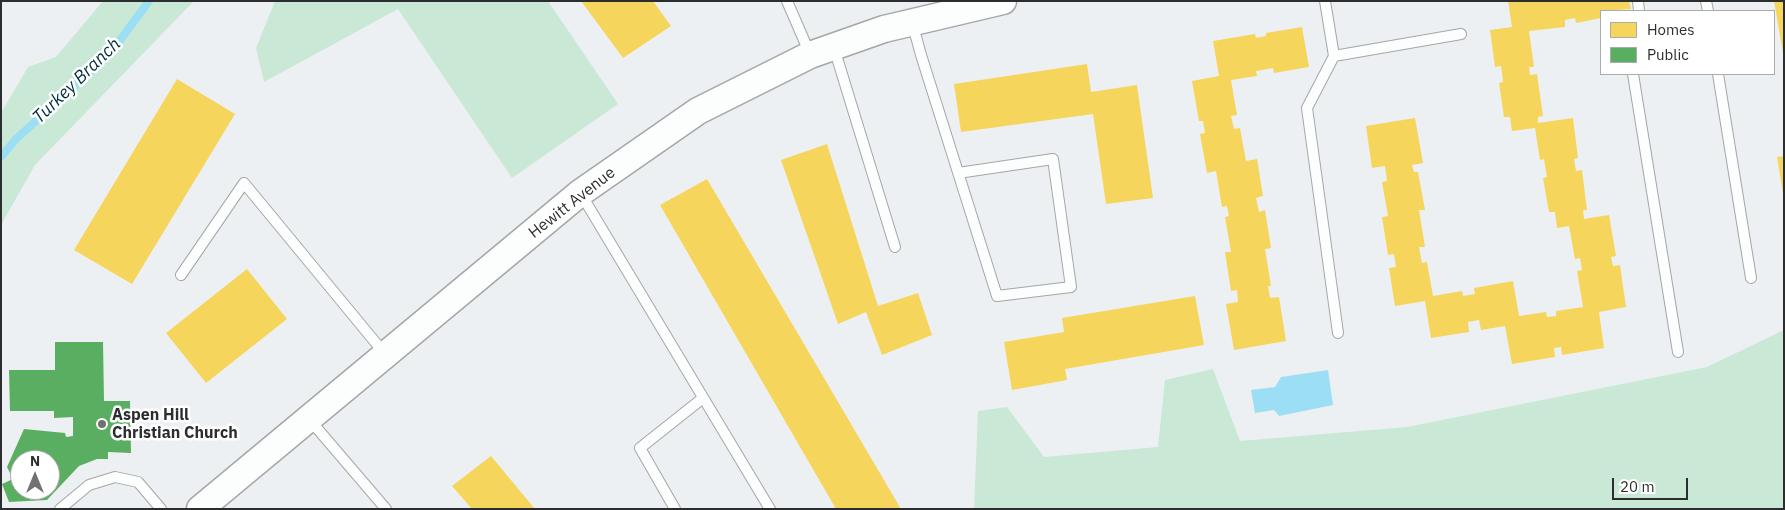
<!DOCTYPE html>
<style>
body{margin:0}
#map{position:relative;width:1785px;height:510px;overflow:hidden;background:#edf0f2;font-family:"IBM Plex Sans",sans-serif}
canvas{display:block}
.frame{position:absolute;inset:0;border:2px solid #2c2d2e;pointer-events:none}
.legend{position:absolute;left:1600px;top:10px;width:175px;height:65px;box-sizing:border-box;background:#fff;border:1px solid #ababab;margin:0;padding:6px 9px;list-style:none;font-size:15px;color:#2c2d2e}
.legend li{display:flex;align-items:center;gap:10px;height:25px}
.legend b{width:25px;border:1px solid #ababab}
.north{position:absolute;left:10px;top:450px;width:50px;height:50px;box-sizing:border-box;background:#fff;border:1px solid #ababab;border-radius:50%;rotate:0deg;font-size:14px;font-weight:700;line-height:20px;text-align:center;color:#2c2d2e}
.north::after{content:'';display:block;margin:auto;width:18px;height:22px;background:#707173;clip-path:polygon(50% 0,100% 100%,50% 72%,0 100%)}
.scale{position:absolute;left:1612px;top:478px;width:76px;height:22px;box-sizing:border-box;border:2px solid #2c2d2e;border-top:0;padding-left:6px;font-size:15px;line-height:18px;white-space:nowrap;color:#2c2d2e;-webkit-text-stroke:4px #fff;paint-order:stroke}
</style>
<div id="map">
<canvas width="1785" height="510"></canvas>
<div class="frame"></div>
<ul class="legend">
<li><b style="height:14px;background:#f6d55c"></b>Homes</li>
<li><b style="height:14px;background:#5aae61"></b>Public</li>
</ul>
<div class="north">N</div>
<div class="scale">20 m</div>
</div>
<script>
const c = document.querySelector('canvas').getContext('2d');
c.lineJoin = 'round';
function paint(path, color) { c.fillStyle = color; c.fill(path, 'evenodd'); }
function trace(path, color, width, dash) { c.strokeStyle = color; c.lineWidth = width; c.lineCap = dash ? 'butt' : 'round'; c.setLineDash(dash || []); c.stroke(path); }
function write(font, color, halo, rows, align = 'center') {
  c.font = font + ' "IBM Plex Sans",sans-serif'; c.lineWidth = 5; c.setLineDash([]); c.textBaseline = 'middle'; c.strokeStyle = halo; c.fillStyle = color; for (const [text, x, y, turn = 0] of rows) {
    c.save(); c.translate(x, y); c.rotate((+turn || 0) * Math.PI / 180); c.textAlign = isNaN(turn) ? turn : align; if (halo) c.strokeText(text, 0, 0); c.fillText(text, 0, 0); c.restore();
  }
}
const green = new Path2D(`
 M103,1h91l-159,164 -34,60v-112l27,-46 28,-10z
 M275,1h273l70,103 -106,74 -114,-169 -134,73 -8,-34z
 M1784,330v179h-810l4,-98 29,-4 37,50 114,-10 7,-67 48,-11 27,72 167,-14 300,-60z`);
const water = new Path2D(`
 M1328,370l5,35 -54,11 -5,-6 -19,3 -4,-23 24,-3 6,-10z`);
const homes = new Path2D(`
 M581,1h72l18,25 -48,32z
 M1508,1h121l2,8 -30,2v7l-25,5 -1,-5 -10,2v7l-36,4 5,36h-5l1,8 7,-1 6,42 -5,1v6l35,-5 5,40 -4,1 2,12 6,-1 5,40h-4l1,9 25,-4 7,41 -5,1 2,9 7,-1 6,42 -27,5 5,36 -42,7 -1,-8 -7,1 1,9 -43,7 -7,-38 -24,4 -2,-10 -11,2 1,10 -38,6 -6,-37 -30,5 -6,-38 7,-1 -2,-13 -6,1 -6,-38 6,-1 -6,-34 5,-1 -2,-15 -13,2 -6,-42 49,-8 8,45 -11,2 2,7h4l7,38h-6l6,37h-6l3,16 5,-1 6,34 29,-5 1,5 12,-2 -1,-6 39,-7 6,35 27,-4 1,5 9,-1v-5l27,-4 -6,-36 5,-1 -2,-12 -5,1 -6,-33 -12,2 -2,-16h-6l-6,-34 4,-1 -3,-18 -4,1 -5,-32 -23,3 -2,-14h-6l-5,-34 4,-1 -2,-16 -6,1 -5,-37 22,-3z
 M1774,1h10v52h-1z
 M1302,27l7,40 -35,6 -1,-5 -17,3 1,5 -26,4 6,35 -6,1 3,13 6,-1 6,33 11,-2 6,37 -7,2 3,14 6,-2 6,38 -6,1 6,37h-3l2,12 9,-1 7,44 -52,9 -8,-46 12,-2 -1,-12 -6,1 -6,-39h6l-6,-35 4,-1 -2,-10 -5,1 -6,-36 -9,2 -7,-39 5,-1 -2,-12h-4l-7,-40 27,-5 -6,-35 42,-7 1,4 10,-2v-3z
 M1087,64l4,28 46,-7 16,113 -47,6 -13,-90 -132,18 -7,-48z
 M177,79l58,35 -103,170 -58,-34z
 M827,144l51,162 40,-13 14,42 -50,20 -16,-43 -28,12 -57,-164z
 M1784,156v37h-1l-6,-36z
 M707,179l194,330h-65l-176,-304z
 M247,269l40,50 -81,64 -40,-50z
 M1195,296l9,49 -139,24 2,11 -55,10 -8,-48 60,-10 -2,-14z
 M491,456l44,53h-63l-20,-23z`);
const public = new Path2D(`
 M55,342h48l1,59h26l1,52 -23,-1v7h-11l-18,7 -32,34 -38,2 -7,-18 11,-5 -6,-12 17,-38 41,4 1,4 7,-1v-19l-19,1v-7h-44l-1,-41h46zM20,460h30v30h-30z`);
const stream = new Path2D(`
 M1,157l15,-18 93,-84 40,-54`);
const service = new Path2D(`
 M787,1l23,53
 M1325,1l9,55 127,-22
 M1638,1l1,10
 M1706,1l2,10
 M912,22l9,33 76,241 74,-9 -18,-128 -95,14
 M834,48l61,199
 M1334,56l-27,52 31,225
 M1633,74l45,278
 M1718,74l33,204
 M581,194l189,315
 M181,275l63,-92 141,171
 M309,419l77,90
 M60,509l29,-24 26,-8 23,5 23,27
 M675,509l-35,-61 63,-50`);
const tertiary = new Path2D(`
 M200,509l380,-316 118,-82 112,-56 74,-26 119,-28`);
const markers = [
 [102,424,5,"#707173"]
];
const streetNames = [
 ["Hewitt Avenue",572,203,-38]
];
const poiNames = [
 ["Aspen Hill",112,415],
 ["Christian Church",112,433]
];
const waterNames = [
 ["Turkey Branch",77,81,-44]
];
paint(green, '#c9e8d6');
paint(water, '#9cdff5');
paint(homes, '#f6d55c');
paint(public, '#5aae61');
trace(stream, '#9cdff5', 8);
trace(service, '#a4a6a7', 12);
trace(tertiary, '#a4a6a7', 29);
trace(service, '#fcfdfd', 10);
trace(tertiary, '#fcfdfd', 26);
for (const [x, y, r, color] of markers) { const dot = new Path2D(); dot.arc(x, y, r, 0, 2 * Math.PI); c.fillStyle = color; c.fill(dot); trace(dot, '#fff', 2); }
write('16px', '#2c2d2e', '#fff', streetNames);
write('bold 16px', '#2c2d2e', '#fff', poiNames, 'left');
write('italic 18px', '#002f3b', '#fff', waterNames);
</script>
